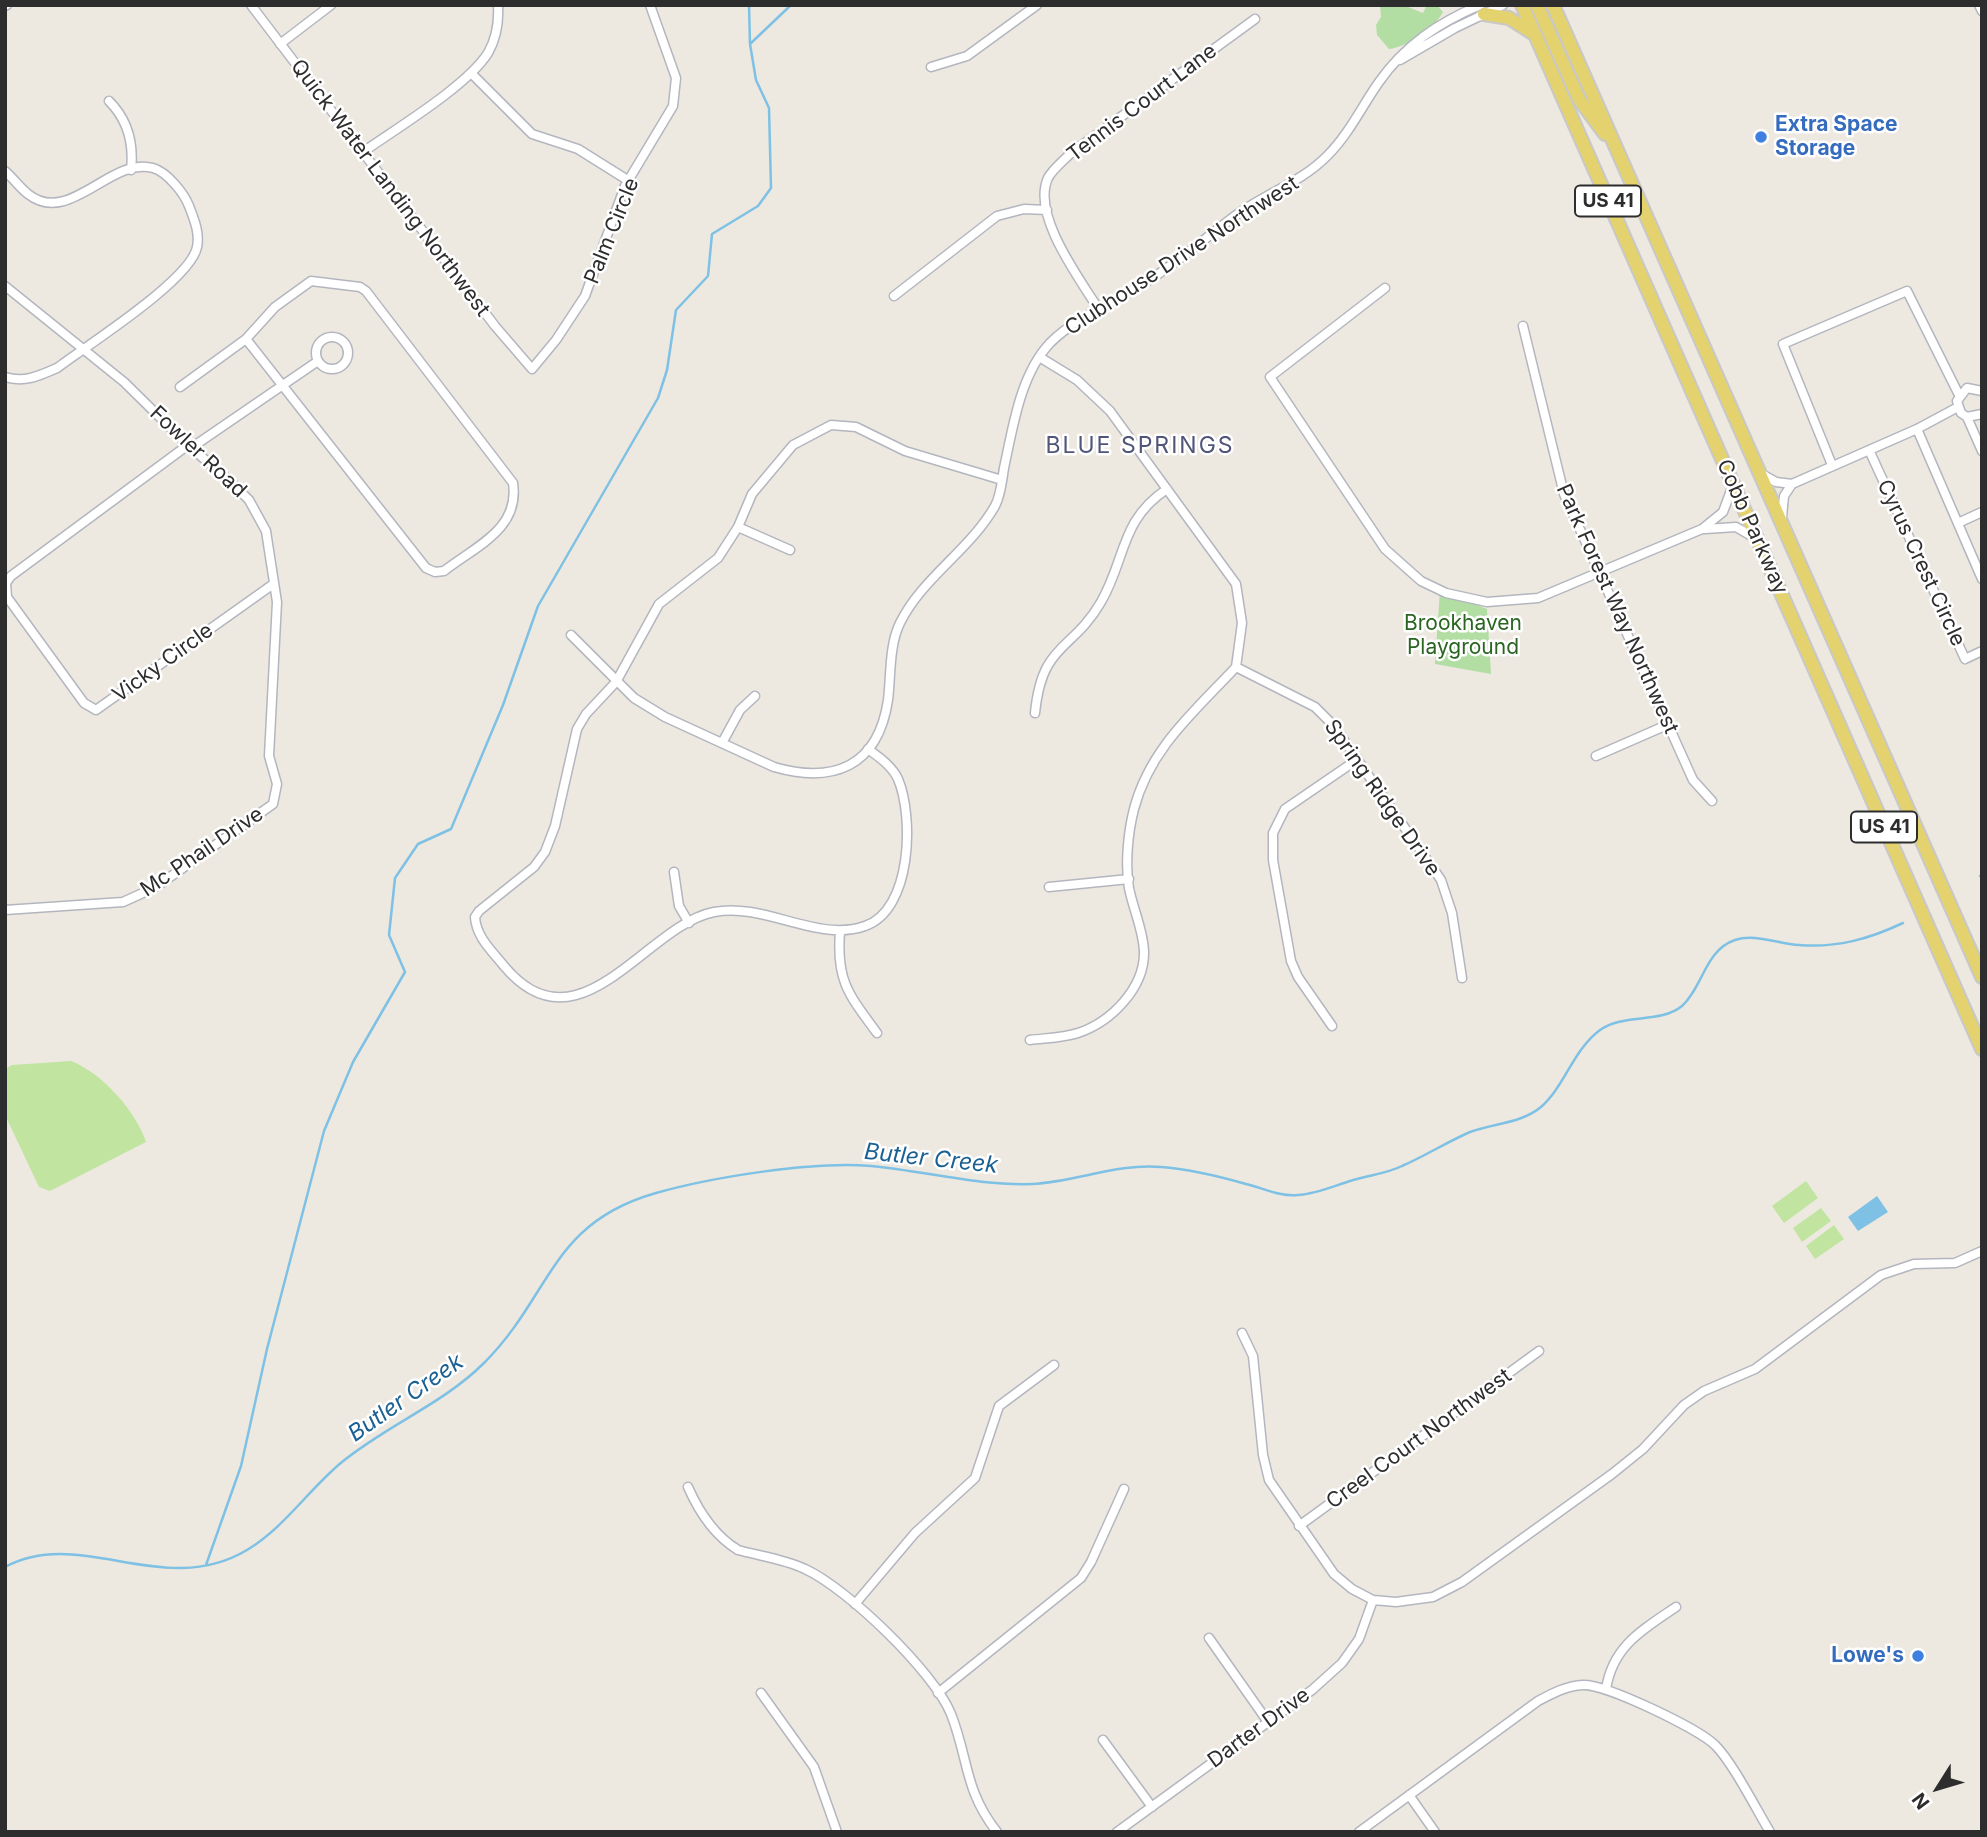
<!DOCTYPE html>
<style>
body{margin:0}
#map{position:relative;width:1987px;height:1837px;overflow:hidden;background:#ede9e1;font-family:Inter,sans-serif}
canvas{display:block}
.frame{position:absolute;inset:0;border:7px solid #2d2d2d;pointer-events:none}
.north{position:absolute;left:1903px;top:1753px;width:70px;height:70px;-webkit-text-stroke:5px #fff;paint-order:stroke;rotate:233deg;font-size:19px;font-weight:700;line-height:28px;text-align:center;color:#2d2d2d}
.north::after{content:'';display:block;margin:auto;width:24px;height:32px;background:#2d2d2d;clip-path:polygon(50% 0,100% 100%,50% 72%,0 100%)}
</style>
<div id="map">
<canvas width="1987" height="1837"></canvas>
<div class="frame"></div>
<div class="north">N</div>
</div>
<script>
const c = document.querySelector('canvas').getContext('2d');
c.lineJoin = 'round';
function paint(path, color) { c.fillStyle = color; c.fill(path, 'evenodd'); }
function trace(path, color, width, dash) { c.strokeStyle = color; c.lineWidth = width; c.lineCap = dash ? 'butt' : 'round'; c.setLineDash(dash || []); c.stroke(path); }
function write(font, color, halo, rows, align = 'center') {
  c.font = font + ' Inter,sans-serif'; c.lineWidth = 5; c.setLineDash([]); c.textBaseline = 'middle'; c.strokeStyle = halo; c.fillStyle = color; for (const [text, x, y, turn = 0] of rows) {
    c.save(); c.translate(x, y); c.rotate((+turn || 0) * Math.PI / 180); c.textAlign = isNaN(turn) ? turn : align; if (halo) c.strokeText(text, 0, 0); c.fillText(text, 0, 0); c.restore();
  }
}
const green = new Path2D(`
 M1380,5h23l20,8 4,-8h10l6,7c-8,16 -36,35 -54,37l-12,-14 -1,-10 5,-8z
 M1440,590l47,19 4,65 -56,-10z`);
const pitch = new Path2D(`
 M71,1061c31,12 65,50 75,81l-96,49 -11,-4 -34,-72v-46l7,-4z
 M1806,1181l12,17 -34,25 -12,-17z
 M1821,1208l10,13 -29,21 -9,-14z
 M1834,1225l10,14 -29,20 -9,-13z`);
const water = new Path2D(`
 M1877,1196l11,16 -30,19 -10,-14z`);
const stream = new Path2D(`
 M750,44l41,-39
 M1980,876l2,-1
 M206,1565l35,-99 26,-117 57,-218 29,-69 52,-90 -16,-37 6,-57 23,-34 33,-15 52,-124 35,-99 120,-208 9,-28 9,-60 32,-34 4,-42 46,-28 13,-18 -2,-80 -13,-28 -6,-36 -1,-39
 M5,1567c77,-41 158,33 242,-17 38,-23 62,-61 95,-88 45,-37 101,-58 142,-99 68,-68 66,-140 172,-170 57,-16 157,-32 215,-27 54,5 107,20 161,18 44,-2 85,-21 129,-17 28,2 57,9 85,17 17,4 34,13 52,11 18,-1 36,-9 52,-14 18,-6 36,-7 52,-15 23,-10 45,-24 68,-34 24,-9 50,-8 71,-25 24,-21 32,-57 59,-77 24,-17 60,-6 82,-24 21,-19 23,-56 53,-66 19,-7 44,4 64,5 38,3 70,-6 104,-22`);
const street = new Path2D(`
 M251,5l244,321 37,43 24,-29 29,-44 40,-110 48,-80 3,-28 -26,-73
 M1979,5l3,6
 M5,6l2,-1
 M280,44l51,-39
 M1400,60l55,-32 48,-23
 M931,67l36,-11 70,-51
 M471,73l61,61 46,15 51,32
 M109,101c19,19 25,42 22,69
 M363,152c34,-24 104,-66 125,-99 8,-14 11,-31 10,-48
 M5,171c8,7 15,17 23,23 41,33 83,-38 125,-26 14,4 31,25 36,38 5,13 11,27 8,41 -6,33 -111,99 -140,121 -18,8 -33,15 -52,9
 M5,286l119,96 64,63 43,37 18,18 17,31 11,71 -8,154 8,28 -4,20 -117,83 -33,15 -118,8
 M1385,288l-115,89 115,172 36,32 25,12 41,9 51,-4 164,-69 21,-17 10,-27
 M894,296l103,-80 27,-7 23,1
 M1099,310c-19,-31 -68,-95 -51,-132 4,-8 15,-17 22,-24l185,-135
 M1523,326l41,168 129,286 19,21
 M316 353a16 16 0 1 1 32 0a16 16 0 1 1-32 0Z
 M1041,358l36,22 33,31 126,173 6,39 -6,44
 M180,387l66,-48 29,-32 36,-26 49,6 6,4 147,192c7,46 -37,63 -69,88l-9,1 -9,-4 -180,-229
 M1982,391l-15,-3 -10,13 4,12 6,4 15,-3
 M1967,417l15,34
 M1917,429l65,150
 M188,445l-177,131 -5,7 1,14 77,106 12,7 176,-125
 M191,448l127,-87
 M1869,450l96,209 17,-8
 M1832,465l-49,-121 124,-53 52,104
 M1760,473l16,9 16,2 125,-55 41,-22
 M1782,517l2,-21 8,-12
 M1958,523l24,-11
 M738,527l52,23
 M1705,529l31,-2 19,11
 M571,635l63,63 31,19 109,50c59,17 104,0 114,-67 3,-24 1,-55 12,-77 22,-45 70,-73 95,-117 6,-11 7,-26 9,-38 9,-41 16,-93 46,-125 24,-24 61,-40 90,-57 35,-21 66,-49 99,-73 29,-20 64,-32 89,-58 21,-21 34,-49 51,-73 26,-37 59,-59 101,-77
 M1236,667l79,40 19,19 107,154 11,33 10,65
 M1035,713c7,-71 37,-61 66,-111 25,-43 19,-82 66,-113
 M722,743l18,-33 15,-14
 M868,749c11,8 24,17 30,30 16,38 14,131 -33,147 -48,17 -100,-24 -151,-14 -68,13 -135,144 -210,54 -11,-14 -28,-29 -29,-49l4,-6 55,-44 11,-15 10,-26 22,-97 9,-15 30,-32 43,-78 59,-46 20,-31 14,-33 41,-49 38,-20 25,2 49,24 97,29
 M1596,756l71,-31
 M674,872l5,34 10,17
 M1049,887l80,-8
 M840,932c-4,49 9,63 37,101
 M1332,1026l-34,-49 -7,-16 -18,-101v-27l12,-24 73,-50
 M1030,1040c16,-2 33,-2 48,-7 33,-11 67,-45 66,-82 -1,-22 -11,-42 -15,-63 -4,-24 -1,-56 5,-79 16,-61 61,-98 102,-142
 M1242,1333l11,23 10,99 6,25 65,94 18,15 21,11 23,2 37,-5 29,-15 150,-108 31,-25 41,-44 20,-14 51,-22 126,-94 33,-11 41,-1 27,-12
 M688,1487c11,25 27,49 50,63 22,6 47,9 67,19 42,19 129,103 146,145 18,46 13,76 46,118
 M1299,1526l240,-175
 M855,1604l60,-71 60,-55 24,-72 55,-41
 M1209,1638l59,84
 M1606,1689c7,-43 36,-59 70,-82
 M761,1693l53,74 23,65
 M938,1693l143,-115 10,-16 33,-73
 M1103,1740l49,67
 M1409,1795l26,37
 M1117,1832l195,-142 30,-27 17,-24 14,-39
 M1359,1832l179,-131c15,-8 28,-15 45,-16 23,-1 114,43 132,60 18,18 41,64 55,87`);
const primary = new Path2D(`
 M1522,5l460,1044
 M1537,5l42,94 26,35
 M1553,5l429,972
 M1484,14l25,4 25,16`);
const markers = [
 [1761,137,7,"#3f7fe0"],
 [1918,1656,7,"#3f7fe0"]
];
const shields = [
 [1608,201,66],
 [1884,827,66]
];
const shieldNames = [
 ["US 41",1608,201],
 ["US 41",1884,827]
];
const streetNames = [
 ["Tennis Court Lane",1142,103,-37],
 ["Quick Water Landing Northwest",390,188,53],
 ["Palm Circle",612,231,-68],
 ["Clubhouse Drive Northwest",1182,256,-33],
 ["Fowler Road",198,452,43],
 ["Cobb Parkway",1752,527,66],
 ["Cyrus Crest Circle",1921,563,65],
 ["Park Forest Way Northwest",1617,609,66],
 ["Vicky Circle",163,663,-36],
 ["Spring Ridge Drive",1382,798,55],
 ["Mc Phail Drive",202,852,-34],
 ["Creel Court Northwest",1419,1439,-36],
 ["Darter Drive",1259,1728,-36]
];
const shopNames = [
 ["Extra Space",1775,125],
 ["Storage",1775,149],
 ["Lowe's",1904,1656,"right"]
];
const parkNames = [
 ["Brookhaven",1463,624],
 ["Playground",1463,648]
];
const neighbourhoodNames = [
 ["BLUE SPRINGS",1140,446]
];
const waterNames = [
 ["Butler Creek",931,1159,6],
 ["Butler Creek",406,1398,-35]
];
paint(green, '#b2dea3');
paint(pitch, '#c1e4a0');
paint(water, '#7ec1e4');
trace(stream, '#7ec1e4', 2.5);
trace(street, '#b4b6bf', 11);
trace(primary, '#c8c8c8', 16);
trace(street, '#fff', 8);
trace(primary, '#e4d26e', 12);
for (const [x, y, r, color] of markers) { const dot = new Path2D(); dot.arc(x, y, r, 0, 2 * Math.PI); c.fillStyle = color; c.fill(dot); trace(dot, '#fff', 2.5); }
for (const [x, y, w] of shields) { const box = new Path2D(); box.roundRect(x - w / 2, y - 15.5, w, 31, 5); c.fillStyle = '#fff'; c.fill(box); trace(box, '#2d2d2d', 2); }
write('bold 19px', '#2d2d2d', null, shieldNames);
write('21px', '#2d2d2d', '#fff', streetNames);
write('bold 21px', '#366cbe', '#fff', shopNames, 'left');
write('21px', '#2a6522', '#fff', parkNames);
c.letterSpacing = '2px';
write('23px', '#51557a', '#fff', neighbourhoodNames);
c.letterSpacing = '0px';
write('italic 23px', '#1a6093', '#fff', waterNames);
</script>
